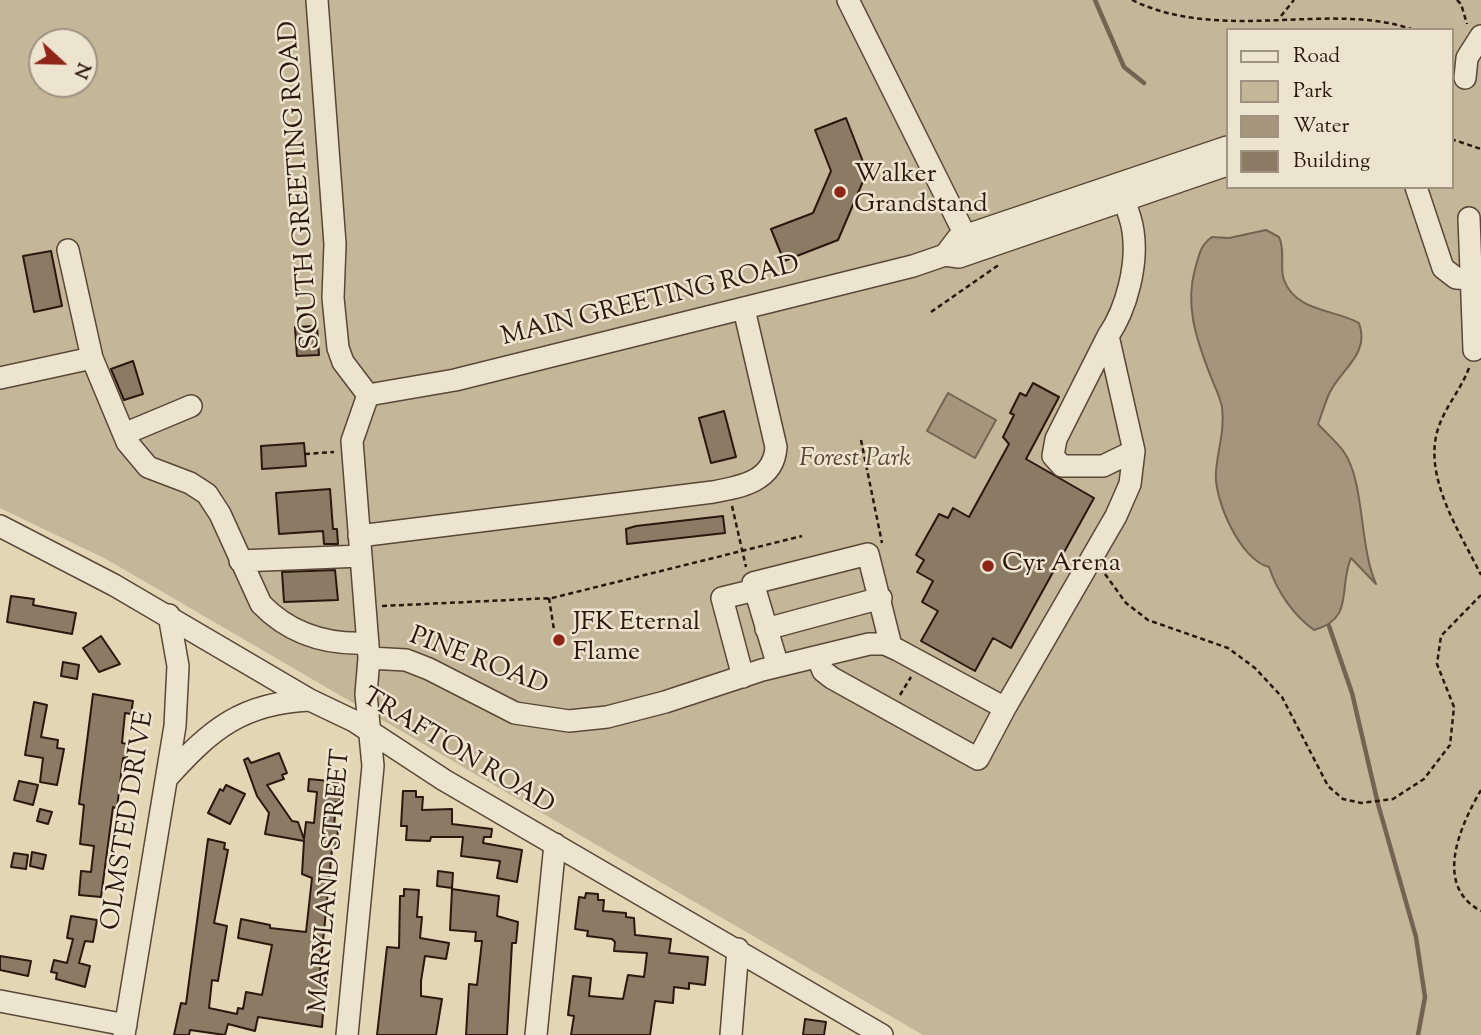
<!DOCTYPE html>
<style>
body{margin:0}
#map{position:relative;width:1481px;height:1035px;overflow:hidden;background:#e3d6b5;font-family:"Sorts Mill Goudy",serif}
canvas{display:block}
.legend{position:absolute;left:1226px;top:28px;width:228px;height:161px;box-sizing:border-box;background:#ede4cf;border:2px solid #9f9281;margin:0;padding:9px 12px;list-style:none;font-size:21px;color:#2b170d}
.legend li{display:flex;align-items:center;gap:14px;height:35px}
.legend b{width:35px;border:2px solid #9f9281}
.north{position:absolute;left:28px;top:28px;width:70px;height:70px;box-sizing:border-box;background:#ede4cf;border:2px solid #9f9281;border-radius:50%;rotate:112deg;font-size:19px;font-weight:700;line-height:28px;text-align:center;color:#2b170d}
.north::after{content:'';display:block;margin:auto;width:24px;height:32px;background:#8f2418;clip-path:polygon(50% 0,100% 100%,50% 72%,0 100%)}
</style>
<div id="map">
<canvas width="1481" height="1035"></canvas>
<ul class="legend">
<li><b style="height:9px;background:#ede4cf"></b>Road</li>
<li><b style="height:19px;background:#c4b698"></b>Park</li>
<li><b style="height:19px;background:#a4957c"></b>Water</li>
<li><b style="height:19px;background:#8b7a64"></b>Building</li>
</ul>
<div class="north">N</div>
</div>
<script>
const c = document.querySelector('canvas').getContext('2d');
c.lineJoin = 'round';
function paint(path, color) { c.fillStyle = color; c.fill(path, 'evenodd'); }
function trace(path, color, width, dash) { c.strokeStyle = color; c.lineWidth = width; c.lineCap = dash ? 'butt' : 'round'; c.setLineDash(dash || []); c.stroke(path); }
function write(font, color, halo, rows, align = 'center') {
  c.font = font + ' "Sorts Mill Goudy",serif'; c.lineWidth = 5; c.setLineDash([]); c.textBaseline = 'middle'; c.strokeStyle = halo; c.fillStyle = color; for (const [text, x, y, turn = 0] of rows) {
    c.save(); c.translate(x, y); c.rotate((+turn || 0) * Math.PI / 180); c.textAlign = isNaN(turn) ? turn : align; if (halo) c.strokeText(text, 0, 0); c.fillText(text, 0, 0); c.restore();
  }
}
const green = new Path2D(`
 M0,0h1481v1035h-558l-817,-476 -106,-51zM1227,30h224v157h-224zM42,42h42v42h-42z`);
const water = new Path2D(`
 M1266,230l13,7c7,15 0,29 5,43 12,32 50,29 75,43 11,31 -17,45 -29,69 -5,10 -8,22 -12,32 8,9 19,18 26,28 21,31 15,94 32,132l-25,-26c-13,30 4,61 -37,72 -21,-15 -37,-39 -45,-63 -28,-6 -56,-68 -53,-96 2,-23 9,-41 6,-64 -2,-11 -9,-24 -13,-35 -13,-34 -24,-67 -14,-103 4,-13 5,-24 17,-32l17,1z
 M948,393l48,27 -21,38 -48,-27z`);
const stream = new Path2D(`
 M1095,0l29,67 20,16
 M1329,626l23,67 26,111 38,133 9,60 -7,38`);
const building = new Path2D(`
 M846,118l21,54 -29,68 -54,21 -13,-32 42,-16 18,-42 -16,-41z
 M51,251l11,55 -28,6 -11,-56z
 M317,326l2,29 -22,1 -2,-29z
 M133,361l10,33 -19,6 -13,-31z
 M1033,383l26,14 -33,62 68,39 -83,150 -18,-10 -18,33 -54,-30 17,-30 -16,-9 11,-21 -16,-9 7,-12 -8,-5 23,-41 9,4 5,-10 16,9 40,-73 -6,-7 11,-22 -4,-2 10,-20 6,3z
 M724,411l12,46 -25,6 -12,-45z
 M304,443l2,23 -44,3 -1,-23z
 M330,489l3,40h4l1,15h-14l-1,-13 -44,3 -3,-41z
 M723,516l2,17 -98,11 -1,-15 10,-3z
 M335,570l3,30 -54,2 -2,-30z
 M11,596l23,3 -1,6 43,8 -4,21 -65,-12z
 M101,636l19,28 -21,8 -16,-24z
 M63,662l16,3 -2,14 -16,-3z
 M93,694l40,7 -2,13 -6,-1 -3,30 6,1 -1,14h-4l-6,50 -4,-1 -12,90 -22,-2 2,-24 10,1 3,-26 -14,-2 4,-39 -5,-1z
 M34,702l13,3 -6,32 17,3 -1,8 7,1 -7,36 -17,-3 3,-24 -18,-3z
 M279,753l8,20 -5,2 2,4 -17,6 25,36 6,1 6,17 2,-17 8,1 3,-31 -9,-1 1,-12 30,3 -1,6h4l-2,14h-4l-2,26 4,1 -2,21h-4l-12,122 6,1 -4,54 -64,-10 -3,14 -27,-7 -3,11 -35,-5 -1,5h-15l7,-32 5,1 22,-165 17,4 -1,6 4,1 -14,73 13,3 -9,55 -6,-1 -3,28 28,6 1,-6 5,1 3,-17 16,3 10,-50 -34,-7 3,-19 29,6v3l36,4 6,-54 -10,-4 2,-33 -39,-7 4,-21 -12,-17 -13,-36 4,-2 3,5z
 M19,781l19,4 -5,20 -19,-5z
 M226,785l19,9 -15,30 -22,-11 12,-24 3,2z
 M403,791h13v6h7l-1,13 30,-1v15l40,5 -1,8h-7l-1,6 39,7 -5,32 -20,-4 3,-17 -39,-5 2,-19h-32l-1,4 -24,-1 1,-14h-6z
 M40,809l12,3 -4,12 -11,-3z
 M32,852l14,3 -3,14 -13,-3z
 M14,853l14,2 -2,14 -15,-2z
 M438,871l15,2 -1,15 -15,-2z
 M404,889l15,1 -2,27h5l-2,21 29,5 -3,16 -21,-3 -4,25v15l21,3 -6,36h-59l10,-88 12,1 1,-52h4z
 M452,889l47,7 -2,20 21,6 -2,21h-4l-5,92h-41l3,-51 8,1 5,-44h-7l1,-9 -26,-2z
 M586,893l12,1v6h6l-1,11 23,2v4l8,1 1,17 36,4 -2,14 39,4 -3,28 -16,-2v6l-15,-2 -1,16 -18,-2 -5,34h-79l3,-19 -6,-1 5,-39 18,2 -2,18 34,3 5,-24 16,2 3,-24 -33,-2 1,-9 -3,-3 -25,-3 1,-5 -13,-2 4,-32 6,1z
 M71,916l26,4 -4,22 -8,-1 -6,22 11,3 -5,21 -29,-8 1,-6 -6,-1 3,-12 13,3 6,-24 -6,-1z
 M0,956l31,5 -3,15 -28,-6z
 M805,1019l21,3 -2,13h-21z`);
const path = new Path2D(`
 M1132,0c90,44 200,0 282,30
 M1457,0l4,4 6,20
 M1281,16l13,-16
 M1451,139l30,10
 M931,312l69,-48
 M1469,368c-8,21 -23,38 -30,58 -18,49 21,106 42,149
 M861,440l21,103
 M305,454l29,-2
 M732,506l14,61
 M1105,574l21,29 22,17 80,28 27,20 27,29 46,89 15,13 18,4 32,-4 31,-20 26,-34 4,-38 -17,-43 4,-28 40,-41
 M549,598l5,32
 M382,606l170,-8 250,-62
 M900,695l11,-18
 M1481,790c-21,36 -48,96 0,121`);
const minor = new Path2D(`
 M317,0l18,244 -2,54 5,50 5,14 25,33 -16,46 17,217 -3,36 7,72 -26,269
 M848,0l117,235
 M1465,78l2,-20 14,-22
 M1416,187l27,81 13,10 15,1
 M1469,218l5,132
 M68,250l24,108 35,84 21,25 42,16 17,11 13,20 41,90c29,30 67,41 107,39
 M945,255l13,-17 269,-91
 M1108,336l-52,103 -3,17 9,10h41l31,-15 -26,-115c19,-28 30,-72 25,-105 -2,-16 -10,-32 -15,-47
 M0,378l92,-20
 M368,395l87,-15 458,-114 32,-11 14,2 268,-92
 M124,434l67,-28
 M0,526l114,59 196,115 44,21 90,59 438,255
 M359,536l354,-44c28,-5 61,-11 63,-45l-32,-138
 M240,561l121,-5
 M766,629l115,-31
 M369,658l37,2 23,9 86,44 54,8 38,-4 58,-15 97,-32 107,-26h16l13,6 107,58 111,-192 14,-32 4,-33
 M818,658l5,13 9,7 146,81 27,-51
 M778,666l-25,-83 115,-29 23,92
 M743,677l-21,-79 33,-8
 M167,778c44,-49 75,-75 143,-78
 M0,1001l126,24
 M124,1035l51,-309 3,-60 -9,-51
 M536,1035l19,-191
 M731,1035l7,-86`);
const markers = [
 [840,192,7,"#8f2418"],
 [988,566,7,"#8f2418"],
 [559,640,7,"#8f2418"]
];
const poiNames = [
 ["Walker",854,177],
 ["Grandstand",854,207],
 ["Cyr Arena",1002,566],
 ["JFK Eternal",573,625],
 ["Flame",573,655]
];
const streetNames = [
 ["SOUTH GREETING ROAD",302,185,-94],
 ["MAIN GREETING ROAD",651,303,-14],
 ["PINE ROAD",478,663,21],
 ["TRAFTON ROAD",457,753,31],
 ["OLMSTED DRIVE",130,821,-81],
 ["MARYLAND STREET",332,881,-85]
];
const parkNames = [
 ["Forest Park",855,461]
];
paint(green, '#c4b698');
paint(water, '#a4957c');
trace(water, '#746350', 2);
trace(stream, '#746350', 4.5);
paint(building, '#8b7a64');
trace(building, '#2b170d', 2);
trace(minor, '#594737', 24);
trace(path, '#2b170d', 2.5, [5, 3.5]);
trace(minor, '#ede4cf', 21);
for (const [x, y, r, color] of markers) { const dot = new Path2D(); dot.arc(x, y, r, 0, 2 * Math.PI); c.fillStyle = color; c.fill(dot); trace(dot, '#ede4cf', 2.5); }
write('26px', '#2b170d', '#ede4cf', poiNames, 'left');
write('26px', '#2b170d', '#ede4cf', streetNames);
write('italic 26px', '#594737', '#ede4cf', parkNames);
</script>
